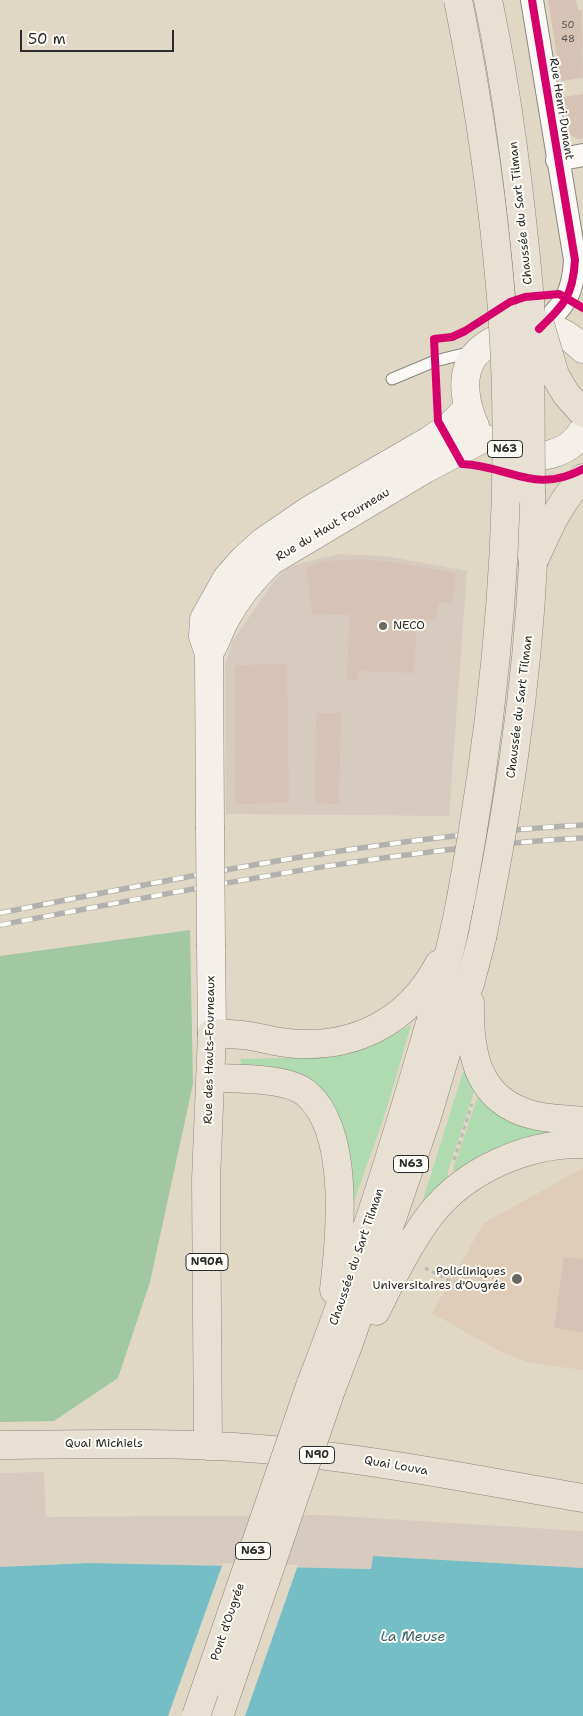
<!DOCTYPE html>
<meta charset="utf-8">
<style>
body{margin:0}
#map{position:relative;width:583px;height:1716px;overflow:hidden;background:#e0d8c5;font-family:"Shantell Sans",sans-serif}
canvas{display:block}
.scale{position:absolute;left:20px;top:30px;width:154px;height:22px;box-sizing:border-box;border:2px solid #2b2b2b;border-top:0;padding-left:6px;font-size:15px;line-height:18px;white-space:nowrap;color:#2b2b2b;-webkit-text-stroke:4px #fdfcf7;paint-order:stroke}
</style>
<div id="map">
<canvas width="583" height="1716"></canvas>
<div class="scale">50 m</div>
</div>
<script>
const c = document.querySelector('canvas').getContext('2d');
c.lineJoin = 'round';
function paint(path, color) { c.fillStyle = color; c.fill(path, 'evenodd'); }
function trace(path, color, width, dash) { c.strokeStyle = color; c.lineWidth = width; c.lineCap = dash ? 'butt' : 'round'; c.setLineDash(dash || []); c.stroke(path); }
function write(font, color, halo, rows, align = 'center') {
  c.font = font + ' "Shantell Sans",sans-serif'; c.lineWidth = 4; c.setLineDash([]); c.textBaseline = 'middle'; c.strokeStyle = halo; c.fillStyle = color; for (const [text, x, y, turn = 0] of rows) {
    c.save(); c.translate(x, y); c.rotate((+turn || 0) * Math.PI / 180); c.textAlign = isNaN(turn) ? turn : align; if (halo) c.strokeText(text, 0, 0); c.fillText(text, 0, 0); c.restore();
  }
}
const built = new Path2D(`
 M583,1168v202l-53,-7 -27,-10 -71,-40 52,-90z`);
const industrial = new Path2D(`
 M339,554l47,2 81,15 -18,245 -223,-2 -1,-149 7,-23 41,-60 15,-14 13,-5z
 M44,1472l2,45 277,-2 260,16v37l-210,-12 -1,13 -284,-6 -88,4v-94z`);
const green = new Path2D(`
 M411,1025l-25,86 -34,96 -4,-18 -60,-118 -23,-5 -23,-1 -2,-6 85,-2 23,-3 24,-8z
 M467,1069l10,14 -29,88v4l6,8 -33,23 42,-134z
 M479,1092l104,36 -123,49 -7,-8z`);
const forest = new Path2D(`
 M190,930l3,154 -43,198 -32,96 -64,43 -54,1v-466z`);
const water = new Path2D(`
 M373,1556l210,12v148h-583v-149l88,-4 283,6z`);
const pier = new Path2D(`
 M223,1563l75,2 -53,151h-77z`);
const building = new Path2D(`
 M548,0h28l2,10h4l1,68 -22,3z
 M583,94v44l-6,1 -8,-5 -6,-37z
 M360,559l34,3 62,11 -3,30 -15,-1 -1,18 -20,-1 -3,54 -56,-2v9h-11l2,-65 -37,-1 -6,-47 21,-6z
 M287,664l2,139 -54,1 -1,-139z
 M316,713h25l-2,91 -24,-1z
 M564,1257l19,2v73l-29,-4z`);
const path = new Path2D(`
 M454,1160l18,-56
 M425,1268l27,14 21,2`);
const service = new Path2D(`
 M392,379l43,-18 37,-9`);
const minor = new Path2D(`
 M532,0l43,260c-2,36 -11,45 -36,69
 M557,160l26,-5`);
const secondary = new Path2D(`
 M475,426c-9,-19 -15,-48 -3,-67 14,-22 62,-38 86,-28 10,4 18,11 25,18
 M508,451c26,11 61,5 75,-21
 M212,648c5,-9 8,-19 13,-28 12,-23 28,-42 46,-59l154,-92 59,-31
 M210,826l-1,-172 -6,-18 1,-17 23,-41 16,-18 21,-19 47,-32 119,-69 18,-12 19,-19
 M211,947l1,86`);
const primary = new Path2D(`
 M0,1445c87,-1 175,-3 261,4 108,9 215,31 322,49
 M208,1446l-2,-266 6,-147`);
const trunk = new Path2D(`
 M488,0c21,99 33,199 42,300
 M531,494l1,63
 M533,563c14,-31 25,-60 50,-85
 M470,1003c-1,50 7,98 63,112 16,4 34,4 50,6
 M212,1033c12,1 25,1 38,3 12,2 25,6 37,7 65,7 121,-20 152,-79
 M211,1078c25,1 77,-1 96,16 44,38 33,145 27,196
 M376,1311c16,-33 33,-68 55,-97 35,-44 96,-71 152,-70
 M310,1386c40,-102 74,-207 105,-312 17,-58 35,-116 46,-176
 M331,1390l18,-47 77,-223 34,-113 10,-23 12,-46
 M219,1716l10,-29`);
const rail = new Path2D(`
 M0,913c193,-38 386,-77 583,-88
 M0,925c193,-36 386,-76 583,-87`);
const secondaryBridge = new Path2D(`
 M210,826l1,121`);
const trunkBridge = new Path2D(`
 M458,0c21,103 36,206 44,310 14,196 -5,396 -41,588
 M530,300l1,194
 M540,324l15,51 11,19 17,19
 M482,938c25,-124 45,-248 51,-375
 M229,1687l102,-297
 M196,1716l114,-330`);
const cycleway = new Path2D(`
 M532,0l43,260c-2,36 -11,45 -36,69
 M583,308l-24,-14 -34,3 -15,5 -45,29 -13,6 -18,2 4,82 24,43c48,2 73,31 121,5`);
const markers = [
 [383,626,5,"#6a6861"],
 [517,1279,6,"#6a6861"]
];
const numberNames = [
 ["50",568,25],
 ["48",568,39]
];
const shields = [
 [505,449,35],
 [411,1164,35],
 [207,1262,42],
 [317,1455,35],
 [253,1551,35]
];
const shieldNames = [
 ["N63",505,449],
 ["N63",411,1164],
 ["N90A",207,1262],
 ["N90",317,1455],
 ["N63",253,1551]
];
const streetNames = [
 ["Rue Henri Dunant",561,109,81],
 ["Chaussée du Sart Tilman",521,213,-96],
 ["Rue du Haut Fourneau",333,525,-31],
 ["Chaussée du Sart Tilman",520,707,-83],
 ["Rue des Hauts-Fourneaux",210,1050,-89],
 ["Chaussée du Sart Tilman",357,1257,-71],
 ["Quai Michiels",104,1444],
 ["Quai Louva",396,1466,10],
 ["Pont d'Ougrée",228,1622,-71]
];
const poiNames = [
 ["NECO",393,626],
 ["Policliniques",506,1272,"right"],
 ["Universitaires d'Ougrée",506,1286,"right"]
];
const waterNames = [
 ["La Meuse",413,1637]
];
paint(built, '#dfccb9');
paint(industrial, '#d7cbc0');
paint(green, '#b0daaf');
paint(forest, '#a1c8a1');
paint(water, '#76bec6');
paint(pier, '#e0d8c5');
paint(building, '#d6c3b6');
trace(service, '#8b877e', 13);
trace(minor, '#8b877e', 24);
trace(secondary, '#8b877e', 29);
trace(primary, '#8b877e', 29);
trace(trunk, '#8b877e', 29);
trace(path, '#bbbab7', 3, [4, 4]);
trace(service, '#faf9f6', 11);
trace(minor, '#faf9f6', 22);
trace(secondary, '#f4f0e9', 28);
trace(primary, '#e9e0d4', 28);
trace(trunk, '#e9e0d4', 28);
trace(rail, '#b2b1ae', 5.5);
trace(rail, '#fdfcf7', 4, [11]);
trace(secondaryBridge, '#8b877e', 29, []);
trace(trunkBridge, '#8b877e', 29, []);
trace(secondaryBridge, '#f4f0e9', 28);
trace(trunkBridge, '#e9e0d4', 28);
trace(cycleway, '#d6006c', 8);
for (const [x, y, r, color] of markers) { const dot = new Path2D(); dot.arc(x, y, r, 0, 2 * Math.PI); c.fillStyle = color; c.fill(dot); trace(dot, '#fdfcf7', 2); }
write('10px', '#58524f', null, numberNames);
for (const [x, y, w] of shields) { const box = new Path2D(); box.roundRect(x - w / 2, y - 8.5, w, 17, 4); c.fillStyle = '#fdfcf7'; c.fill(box); trace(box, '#2b2b2b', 1); }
write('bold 11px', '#2b2b2b', null, shieldNames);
write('12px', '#2b2b2b', '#fdfcf7', streetNames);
write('12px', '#2b2b2b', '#fdfcf7', poiNames, 'left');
write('italic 14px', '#376169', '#fdfcf7', waterNames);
</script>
